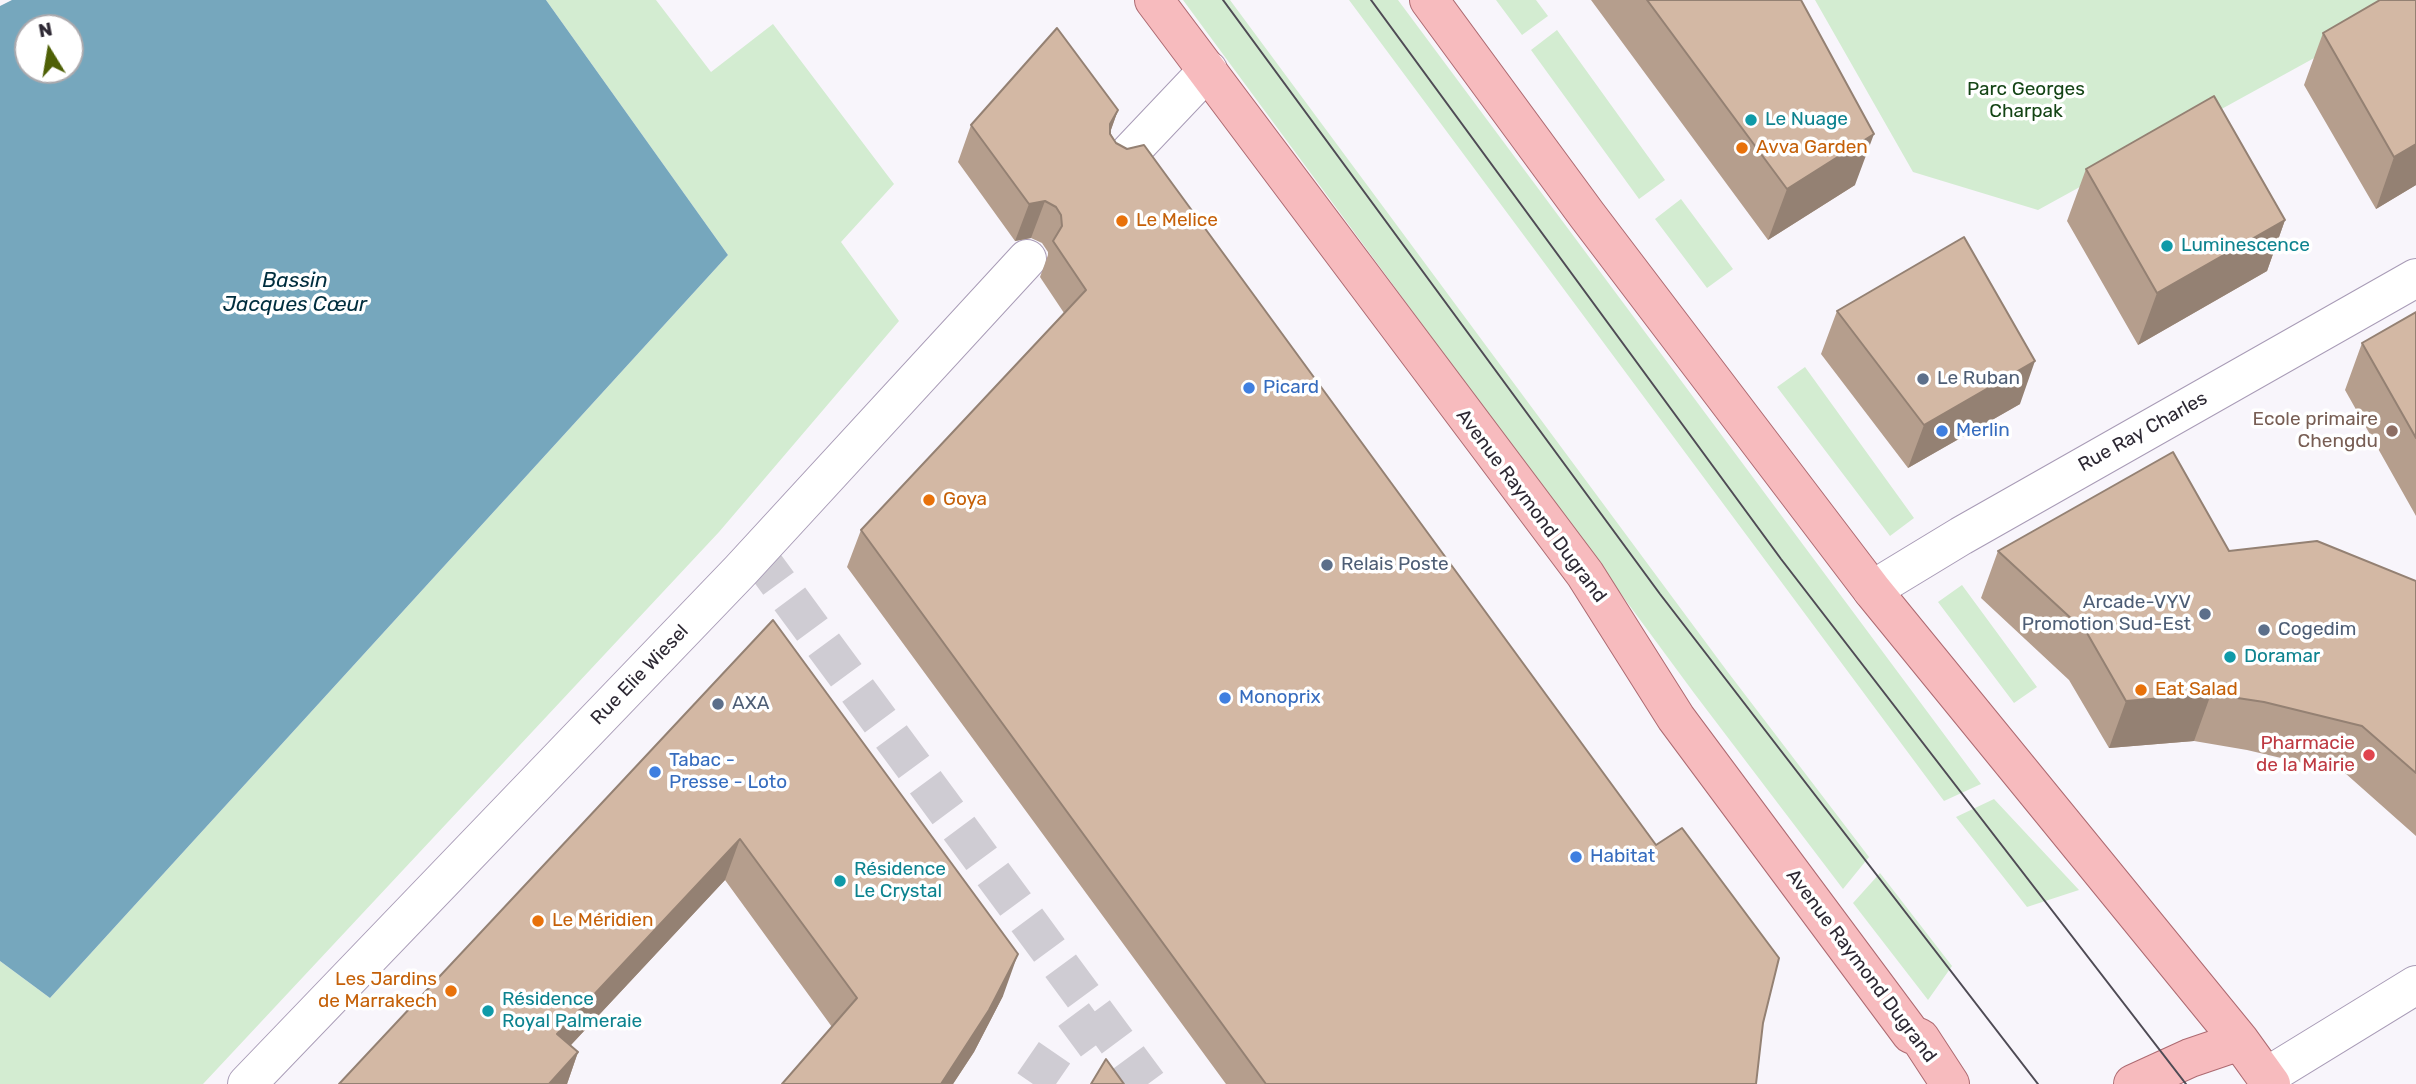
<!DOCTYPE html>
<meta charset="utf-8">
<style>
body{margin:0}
#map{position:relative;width:2416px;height:1084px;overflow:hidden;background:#f8f5fb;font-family:Rubik,sans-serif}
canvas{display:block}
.north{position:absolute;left:14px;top:14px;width:70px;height:70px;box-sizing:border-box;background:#fff;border:2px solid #aba9ad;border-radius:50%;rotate:349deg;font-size:19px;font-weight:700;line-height:28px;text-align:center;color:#2d2833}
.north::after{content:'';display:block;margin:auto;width:24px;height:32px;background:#4e6006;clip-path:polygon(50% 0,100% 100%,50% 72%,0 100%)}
</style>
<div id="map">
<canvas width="2416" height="1084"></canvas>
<div class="north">N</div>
</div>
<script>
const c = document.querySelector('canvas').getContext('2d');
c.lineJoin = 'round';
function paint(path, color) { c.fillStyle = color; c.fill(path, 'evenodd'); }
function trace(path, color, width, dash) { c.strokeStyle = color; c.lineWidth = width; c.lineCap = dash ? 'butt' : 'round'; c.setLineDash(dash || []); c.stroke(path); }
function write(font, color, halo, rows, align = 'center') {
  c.font = font + ' Rubik,sans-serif'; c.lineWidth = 7; c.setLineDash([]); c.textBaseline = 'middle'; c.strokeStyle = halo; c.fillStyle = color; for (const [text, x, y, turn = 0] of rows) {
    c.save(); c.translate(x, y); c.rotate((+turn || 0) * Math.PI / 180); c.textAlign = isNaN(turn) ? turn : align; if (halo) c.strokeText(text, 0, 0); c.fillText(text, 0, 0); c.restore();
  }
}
const green = new Path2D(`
 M546,0h110l55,72 62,-48 121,160 -53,58 58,79 -180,211 -516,552h-203v-123l50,37 678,-743z
 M1183,0h47l497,671 142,186 -26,32 -149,-196z
 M1349,0h49l583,784 -37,17z
 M1496,0h40l12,16 -26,19z
 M1815,0h601v2l-378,208 -125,-38z
 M1557,30l108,150 -26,19 -108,-149z
 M1681,199l52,70 -26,19 -52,-69z
 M1805,367l109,151 -24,18 -113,-149z
 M1962,585l75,102 -23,16 -76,-101z
 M1994,799l85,91 -52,17 -71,-90z
 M1880,873l72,93 -24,34 -75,-97z`);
const water = new Path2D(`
 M12,0h534l182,255 -678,743 -50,-37v-955zM28,28h42v42h-42z`);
const minorTunnel = new Path2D(`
 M756,553l392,531
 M1033,1084l22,-32 46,-34`);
const minor = new Path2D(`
 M1118,165l90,-95
 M1872,590l89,-54 455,-258
 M2266,1077l150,-92
 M247,1084l493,-513 287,-312`);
const major = new Path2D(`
 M1154,0l431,574 91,144 235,316 9,4 30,46
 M1429,0l158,215 285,375 368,451 31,43
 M2133,1084l57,-26 50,-17`);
const tram = new Path2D(`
 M1223,0l437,594 378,490
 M1371,0l410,559 405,525`);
const wall = new Path2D(`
 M1591,0h210l54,185 -87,55z
 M2323,33l93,152 -40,24 -72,-124z
 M1118,110l-8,22 6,11 647,880 -7,61h-530l-379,-517 14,-37 203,-217 -24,-36 8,-22v-3l-6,-9 -11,-5 -16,3 -57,-79 13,-37z
 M2086,169l199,51 -18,51 -129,74 -71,-124z
 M1837,311l183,93 -112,64 -87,-114z
 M2416,312v204l-71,-126 17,-47z
 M1998,551h231l187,30v255l-71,-63 -98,-23 -53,-9 -85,7 -40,-68 -88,-82z
 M773,620l230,376 -29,56 -21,32h-171l50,-57 -107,-147 -155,166 8,6 -11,32h-228z`);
const shadedWall = new Path2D(`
 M1118,110l-13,37 5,-23z
 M1874,134l-19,51 -87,55 19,-51z
 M2416,144v41l-40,24 18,-52z
 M1045,201l-14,37 -16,3 14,-37z
 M2285,220l-18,51 -129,74 19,-52z
 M2035,361l-15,43 -112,64 16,-43z
 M2211,694l-17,47 -85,7 17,-47z
 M740,839l-15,41 -183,196 15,-42z
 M1018,954l-15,42 -29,56 -21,32h-12z
 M578,1052l-11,32h-18z`);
const building = new Path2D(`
 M1647,0h154l73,134 -87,55z
 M2380,0h36v144l-22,13 -71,-124z
 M1057,28l61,82 -8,14v10l6,9 11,6 17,-4 512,700 26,-17 97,130 -16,65 -7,61h-490l-405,-554 225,-240 -33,-49 9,-15 -1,-11 -5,-8 -11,-6 -16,3 -58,-79z
 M2214,96l71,124 -128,73 -71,-124z
 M1964,237l71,124 -111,64 -87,-114z
 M2416,312v126l-54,-95z
 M2173,452l56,99 88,-10 99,40v192l-54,-47 -98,-24 -53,-8 -85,7 -39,-68 -89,-82z
 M773,620l245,334 -29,56 -48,74h-159l75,-86 -117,-159 -183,195 21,18 -29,32h-210z
 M1106,1059l18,25h-33z`);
const markers = [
 [1751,120,7,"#0f9aa8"],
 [1742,148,7,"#e8710a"],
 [1122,221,7,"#e8710a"],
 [2167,246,7,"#0f9aa8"],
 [1923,379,7,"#5c6f8a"],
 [1249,388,7,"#3f7fe0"],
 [1942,431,7,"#3f7fe0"],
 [2392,431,7,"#8d6e63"],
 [929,500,7,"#e8710a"],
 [1327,565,7,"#5c6f8a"],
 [2205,614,7,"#5c6f8a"],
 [2264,630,7,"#5c6f8a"],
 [2230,657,7,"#0f9aa8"],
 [2141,690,7,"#e8710a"],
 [1225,698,7,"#3f7fe0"],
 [718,704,7,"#5c6f8a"],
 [2369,755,7,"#e0444e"],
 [655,772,7,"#3f7fe0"],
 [1576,857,7,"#3f7fe0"],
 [840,881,7,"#0f9aa8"],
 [538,921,7,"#e8710a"],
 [451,991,7,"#e8710a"],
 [488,1011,7,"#0f9aa8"]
];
const parkNames = [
 ["Parc Georges",2026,90],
 ["Charpak",2026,112]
];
const cultureNames = [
 ["Le Nuage",1765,120],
 ["Luminescence",2181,246],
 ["Doramar",2244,657],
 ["Résidence",854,870],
 ["Le Crystal",854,892],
 ["Résidence",502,1000],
 ["Royal Palmeraie",502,1022]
];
const foodNames = [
 ["Avva Garden",1756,148],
 ["Le Melice",1136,221],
 ["Goya",943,500],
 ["Eat Salad",2155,690],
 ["Le Méridien",552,921],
 ["Les Jardins",437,980,"right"],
 ["de Marrakech",437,1002,"right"]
];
const serviceNames = [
 ["Le Ruban",1937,379],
 ["Relais Poste",1341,565],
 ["Arcade-VYV",2191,603,"right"],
 ["Promotion Sud-Est",2191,625,"right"],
 ["Cogedim",2278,630],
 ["AXA",732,704]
];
const shopNames = [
 ["Picard",1263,388],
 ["Merlin",1956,431],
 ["Monoprix",1239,698],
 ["Tabac -",669,761],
 ["Presse - Loto",669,783],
 ["Habitat",1590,857]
];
const educationNames = [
 ["Ecole primaire",2378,420],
 ["Chengdu",2378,442]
];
const streetNames = [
 ["Rue Ray Charles",2143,432,-29],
 ["Avenue Raymond Dugrand",1531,506,53],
 ["Rue Elie Wiesel",640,675,-46],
 ["Avenue Raymond Dugrand",1861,966,53]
];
const healthNames = [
 ["Pharmacie",2355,744],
 ["de la Mairie",2355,766]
];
const waterNames = [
 ["Bassin",295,281],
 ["Jacques Cœur",295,305]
];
paint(green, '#d3ecd1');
paint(water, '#76a7bd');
trace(minorTunnel, '#cfccd3', 38, [38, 19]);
trace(minor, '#a89bb6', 40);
trace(major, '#ad6a71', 40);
trace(minor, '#fff', 38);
trace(major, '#f7bbbe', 38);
trace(tram, '#4f4b55', 2);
paint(wall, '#b59e8d');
paint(shadedWall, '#948173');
paint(building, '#d3b8a4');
trace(building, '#948173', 2);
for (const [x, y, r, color] of markers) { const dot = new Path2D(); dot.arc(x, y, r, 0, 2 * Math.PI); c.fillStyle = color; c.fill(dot); trace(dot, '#fff', 2.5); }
write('19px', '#144415', '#fff', parkNames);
write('19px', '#0d838f', '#fff', cultureNames, 'left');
write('19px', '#c56008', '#fff', foodNames, 'left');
write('19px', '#4e5e75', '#fff', serviceNames, 'left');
write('19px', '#366cbe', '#fff', shopNames, 'left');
write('19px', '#785e54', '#fff', educationNames, 'right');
write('19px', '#2d2833', '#fff', streetNames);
write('19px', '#be3a42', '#fff', healthNames, 'right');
write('italic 21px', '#002e3e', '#fff', waterNames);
</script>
